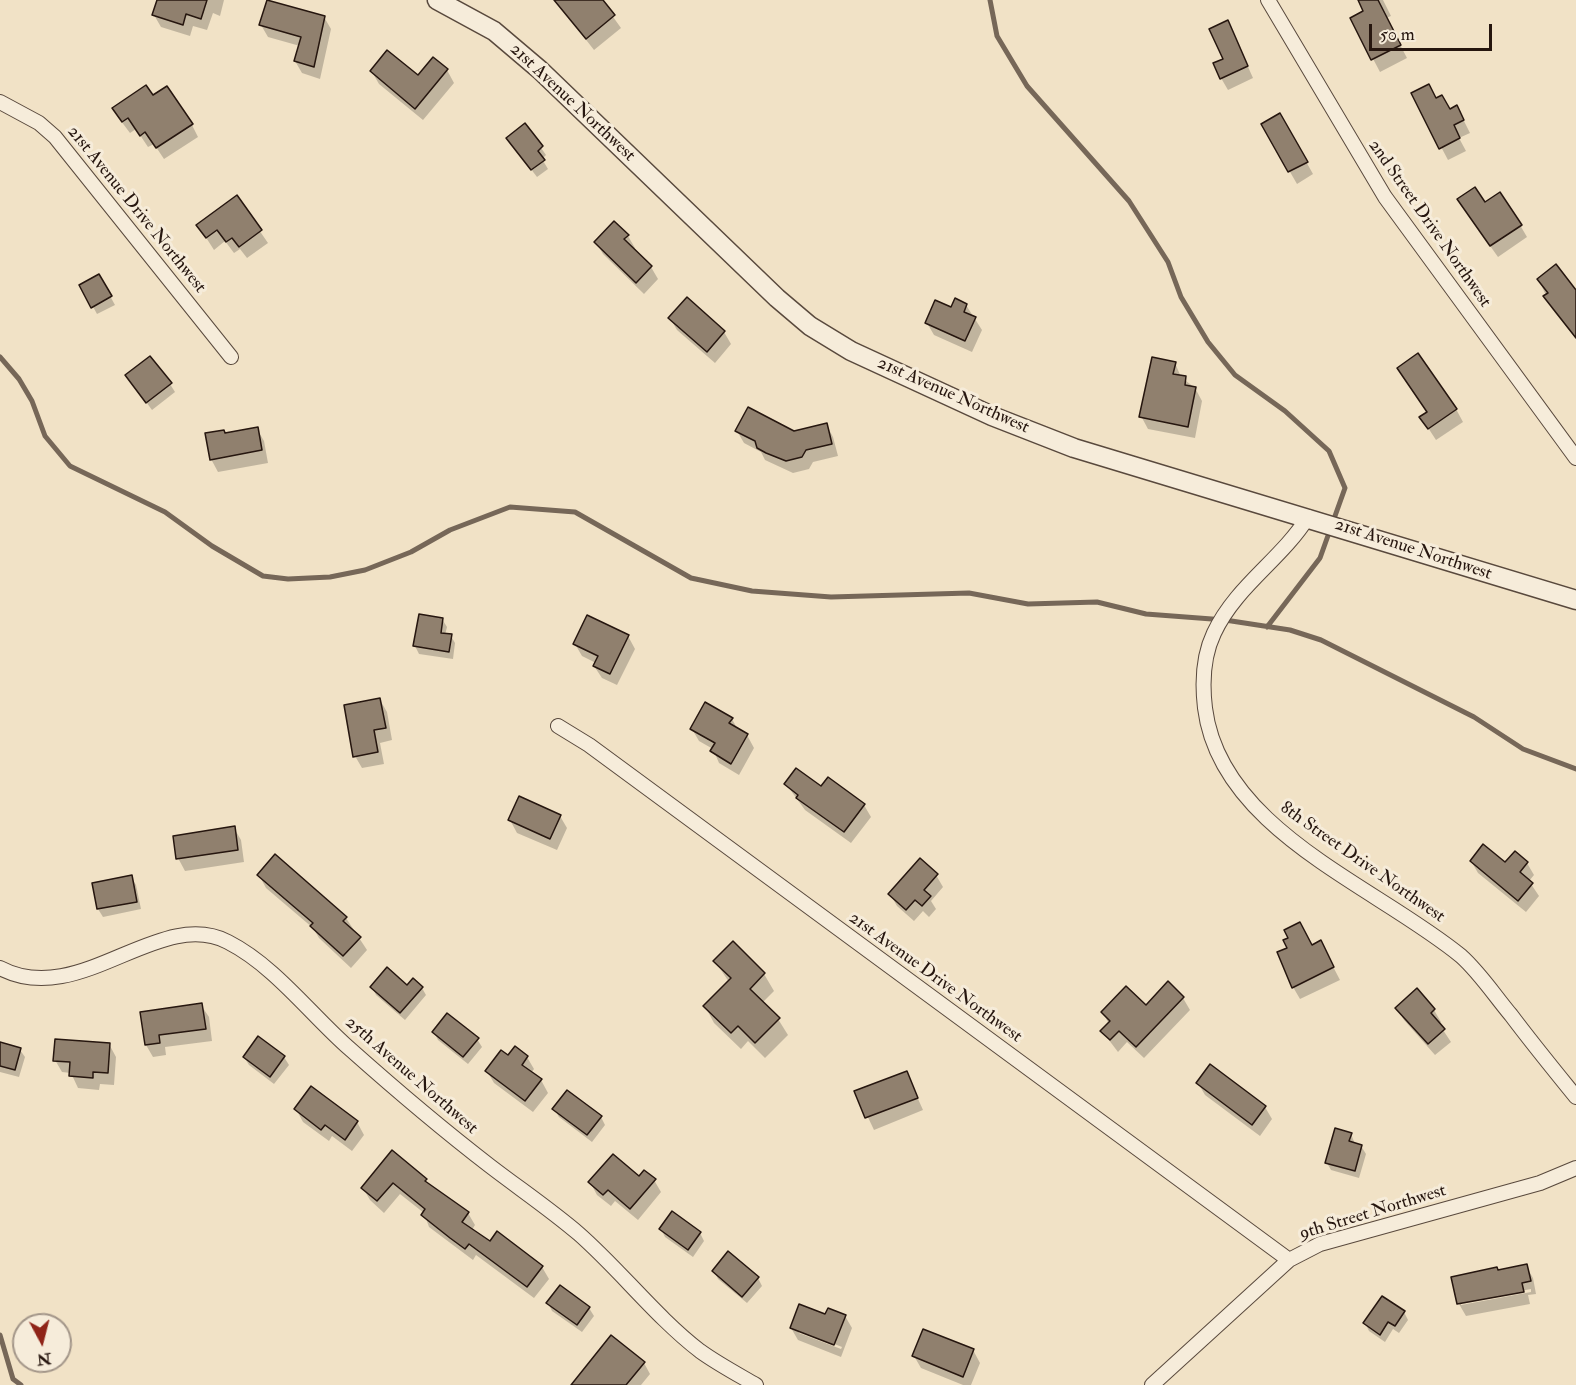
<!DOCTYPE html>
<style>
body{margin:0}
#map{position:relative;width:1576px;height:1385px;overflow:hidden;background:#f1e2c6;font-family:"IM FELL Double Pica",serif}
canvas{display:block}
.north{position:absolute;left:12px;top:1313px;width:60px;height:60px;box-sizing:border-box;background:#f6ecda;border:2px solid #a39689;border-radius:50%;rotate:173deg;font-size:16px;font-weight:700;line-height:24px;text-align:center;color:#26160f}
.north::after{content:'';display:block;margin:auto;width:21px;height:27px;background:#8f2418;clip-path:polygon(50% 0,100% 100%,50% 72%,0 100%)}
.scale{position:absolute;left:1369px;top:24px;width:123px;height:27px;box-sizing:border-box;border:3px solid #26160f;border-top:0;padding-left:8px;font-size:18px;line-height:21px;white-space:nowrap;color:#26160f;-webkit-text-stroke:4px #f6ecda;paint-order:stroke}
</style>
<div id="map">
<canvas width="1576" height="1385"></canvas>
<div class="north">N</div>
<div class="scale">50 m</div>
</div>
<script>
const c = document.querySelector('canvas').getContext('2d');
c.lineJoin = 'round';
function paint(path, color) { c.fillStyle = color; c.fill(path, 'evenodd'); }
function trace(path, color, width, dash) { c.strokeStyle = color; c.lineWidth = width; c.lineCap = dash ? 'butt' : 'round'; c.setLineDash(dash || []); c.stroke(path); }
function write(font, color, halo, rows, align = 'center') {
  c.font = font + ' "IM FELL Double Pica",serif'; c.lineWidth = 6; c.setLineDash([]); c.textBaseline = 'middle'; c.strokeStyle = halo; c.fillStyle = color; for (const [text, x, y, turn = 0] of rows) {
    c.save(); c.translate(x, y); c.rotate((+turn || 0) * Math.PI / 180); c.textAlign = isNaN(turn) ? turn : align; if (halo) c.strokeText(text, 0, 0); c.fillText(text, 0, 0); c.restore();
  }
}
const shadow = new Path2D(`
 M158,0h66l-4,16 -7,-3 -6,17 -14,-4 -3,10 -29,-9 -7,-12z
 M555,0h46l20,28 -27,22z
 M1359,0h24l8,16 -5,2 21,40 -27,14 -28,-53 13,-8z
 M324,17l7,12 -11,50 -18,-6 -7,-12 5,-15 -32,-9 -7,-12z
 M1228,22l25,56 -25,12 -7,-12z
 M433,59l14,11 7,13 -31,37 -44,-36 -7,-12 46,6z
 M1413,94l23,5 27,20 7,14 -11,5 7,13 -18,9z
 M152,97l40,28 6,12 -34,22 -10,-15 -6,3 -12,-18 -6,4 -9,-12z
 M1280,115l33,59 -16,10 -34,-59z
 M525,125l21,30 -4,4 6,10 -11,8 -29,-38z
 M237,198l31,45 -21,15 -7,-9 -6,4 -9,-12 -11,9 -16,-25z
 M1485,204l35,21 7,12 -29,20 -32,-45z
 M628,236l7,12 -2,2 18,17 7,12 -14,15 -41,-40 -7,-12z
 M99,276l16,29 -18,9 -16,-29z
 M1539,280l37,16v43l-24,-30z
 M687,299l37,33 7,12 -16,19 -38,-33 -7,-12z
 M966,305l16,25 -10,22 -38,-17 -7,-12 25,-14z
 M1175,363l6,14 14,11 7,13 -7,37 -47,-9 -7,-13z
 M1399,369l57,40 7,13 -27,18 -15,-23 7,-4z
 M127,376l43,8 5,8 -23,18z
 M826,424l7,13 5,19 -25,6 -4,7 -16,4 -28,-13 -4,-8 -17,-9 -7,-12 57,1z
 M257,429l7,12 4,22 -50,9 -7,-13 14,-24z
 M442,619l5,8 -2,8 6,1 4,7 -2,16 -34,-5 -4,-8z
 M628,636l7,13 -18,36 -15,-7 -8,-12 2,-3 -14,-7 -7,-12z
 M380,700l7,12 5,28 -12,3 4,21 -22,4 -7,-12z
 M732,719l6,11 9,5 7,13 -15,27 -20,-12 -6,-14 -14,-8 -7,-12z
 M786,784l78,21 7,12 -20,26 -46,-33z
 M560,816l7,12 -10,22 -40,-17 -7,-13z
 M234,828l7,12 3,22 -59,9 -7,-13z
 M1471,861l35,4 21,-2 7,12 -5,6 10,15 -13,16 -48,-39z
 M259,875l87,43 21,32 -16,18 -32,-30 -6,-10 -47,-40z
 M936,875l7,12 -12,14 5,8 -7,8 -6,-6 -9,10 -17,-15 -7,-12z
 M131,877l5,8 5,24 -38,8 -5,-8 -4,-25z
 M733,944l31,30 10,17 -12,12 16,16 10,16 -23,23 -17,-17 -7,8 -27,-26 -9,-17 24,-24 -14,-21z
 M1312,946l15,9 13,25 -40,19 -7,-12z
 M372,987l50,1 4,7 -21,25 -29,-25z
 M1183,998l7,12 -46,48 -17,-16 -9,10 -16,-21 7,-7 -6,-11 43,-6z
 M201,1005l8,12 3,24 -47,6 1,8 -13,2 -7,-12 -4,-32z
 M1397,1008l37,2 7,12 -2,2 12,18 -16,13 -31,-35z
 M434,1032l43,7 5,8 -14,17 -30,-24z
 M0,1044l20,6 5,7 -6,20 -19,-5z
 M109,1044l7,13 -2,28 -14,-1 -1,6 -21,-2 -7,-15 -9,-1 -7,-12z
 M244,1057h40l5,8 -15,19 -25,-19z
 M527,1057l7,12 -3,4 10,7 7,13 -15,19 -39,-29 -7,-12 21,-13z
 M906,1072l17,38 -49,20 -18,-38z
 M1198,1083l67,24 7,12 -12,17 -55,-41z
 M311,1088l46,34 7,13 -12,16 -20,-15 -3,5 -26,-19 -7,-13z
 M554,1109l47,8 4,8 -13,17 -33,-25z
 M1351,1134l4,10 6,2 5,8 -7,24 -28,-8 -4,-7z
 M392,1152l37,33 39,28 7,12 -3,5 18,13 52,24 7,12 -15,19 -58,-43 -3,5 -44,-33 -5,-14 -24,-19 -16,19 -14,-13 -7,-12z
 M639,1178l15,2 7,12 -23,28 -23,-19 -4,5 -14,-11 -7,-13z
 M661,1229l39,4 4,8 -11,16 -28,-20z
 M1526,1266l7,12 3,16 -8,1 2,9 -64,12 -7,-12 -6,-26zM1531,1289v3l-70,13v-3z
 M714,1271l44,7 4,8 -15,17 -29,-24z
 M548,1303l41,5 5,8 -12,16 -30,-21z
 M1404,1312l4,8 -9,13 -6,-4 -8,13 -16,-11 -4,-8z
 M845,1316l7,12 -11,29 -43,-17 -7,-12zM799,1330l43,17 -1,2 -42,-16z
 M973,1350l7,13 -9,22h-8l-42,-17 -7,-12z
 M644,1363l6,11 -9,11h-69z`);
const stream = new Path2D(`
 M990,0l7,36 30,50 102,115 39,61 13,35 27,45 27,33 50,36 44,40 16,37 -25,70 -53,69
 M0,357l19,22 13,22 13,35 25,30 95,46 47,34 51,30 25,3 42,-2 35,-7 46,-18 39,-22 60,-23 65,5 116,66 61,13 79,6 138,-4 59,11 69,-2 49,12 79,6 65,10 31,10 153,77 49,32 53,20
 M0,1335l13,44 8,6`);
const building = new Path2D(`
 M157,0h50l-6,19 -15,-5 -3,11 -31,-10z
 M267,0l58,16 -11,51 -20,-6 7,-24 -42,-12z
 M554,0h49l12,15 -29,24z
 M1358,0h20l23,45 -30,15 -21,-42 13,-7z
 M1228,20l20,46 -28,13 -7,-16 10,-4 -14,-30z
 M387,50l31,25 15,-18 15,12 -33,40 -45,-38z
 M1429,84l7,14 6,-3 8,14 7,-4 7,15 -10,5 6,13 -21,11 -28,-56z
 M146,85l7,10 14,-9 26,38 -37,24 -11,-16 -5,4 -12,-18 -6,4 -10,-14z
 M1280,113l28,49 -20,10 -27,-48z
 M525,123l18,23 -5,5 7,9 -14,10 -25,-32z
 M1475,187l10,15 15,-10 22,33 -32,21 -33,-47z
 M237,195l25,35 -23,17 -7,-9 -6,4 -9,-12 -11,8 -10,-13z
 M614,221l15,14 -5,4 28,27 -16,17 -42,-41z
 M1556,264l20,26v48l-33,-42 5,-3 -11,-14z
 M99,274l13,22 -21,12 -12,-23z
 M687,297l38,34 -18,21 -39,-34z
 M955,298l12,6 -3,8 12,5 -11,24 -40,-18 10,-23 16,7z
 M1418,353l39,56 -29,20 -9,-12 8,-5 -30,-44z
 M150,356l22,27 -26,20 -21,-28z
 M1152,357l24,5 -3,12 13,2 -1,9 11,2 -8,40 -49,-10z
 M748,407l46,24 33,-8 5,21 -26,6 -4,7 -16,4 -20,-8 -9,-5 -2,-7 -20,-10z
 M258,427l4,23 -52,10 -5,-27 19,-3 1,3z
 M419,614l24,4 -2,15 11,1 -3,18 -36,-6z
 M587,615l42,20 -19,39 -17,-8 5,-10 -25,-12z
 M380,698l6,30 -12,2 4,22 -25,5 -9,-52z
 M705,702l28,16 -4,5 19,11 -17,30 -21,-13 5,-8 -25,-14z
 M796,768l25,18 7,-9 37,27 -21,28 -48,-34 2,-3 -14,-11z
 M519,796l42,19 -11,24 -42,-19z
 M235,826l3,24 -62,9 -3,-23z
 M1483,844l22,18 10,-11 13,11 -8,10 13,11 -15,18 -48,-40z
 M275,854l72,63 -4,4 18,16 -18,19 -33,-30 3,-3 -56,-48z
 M920,858l18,16 -14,16 7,6 -9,10 -7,-6 -9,10 -18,-16z
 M132,875l5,27 -40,7 -5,-26z
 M1300,922l12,23 9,-5 13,27 -42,21 -15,-36 10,-4 -4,-8 5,-2 -4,-8z
 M733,941l32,32 -15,16 30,29 -25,25 -17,-17 -7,7 -28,-27 28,-28 -18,-17z
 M387,967l20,18 6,-7 10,9 -23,26 -30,-26z
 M1168,981l16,16 -48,50 -17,-16 -9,9 -10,-9 10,-10 -9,-9 25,-26 20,19z
 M1417,988l18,21 -4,4 14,16 -17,15 -33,-36z
 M202,1003l4,26 -47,6 1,8 -15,2 -5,-33z
 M447,1013l32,25 -16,19 -31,-25z
 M258,1036l27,20 -15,21 -27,-20z
 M55,1039l55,4 -2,30 -15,-1v6l-24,-2 1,-14 -17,-1z
 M0,1042l21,6 -6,22 -15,-4z
 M515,1046l13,10 -6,9 20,14 -17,22 -40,-30 16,-21 7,5z
 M1210,1064l56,42 -14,19 -56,-42z
 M907,1071l11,27 -53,20 -11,-27z
 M311,1086l47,35 -13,19 -20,-15 -4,5 -27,-21z
 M567,1090l35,26 -15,19 -35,-26z
 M1335,1128l17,5 -3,8 13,4 -7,26 -30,-8z
 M392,1150l35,29 -2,2 44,31 -7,10 28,19 7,-10 46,35 -16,21 -58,-43 -4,5 -15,-11 -29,-23 4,-6 -32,-26 -16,18 -16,-13z
 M613,1154l26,22 5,-6 12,9 -26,30 -22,-19 -5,5 -15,-13z
 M672,1211l29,21 -13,18 -29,-21z
 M728,1251l31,26 -17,20 -30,-26z
 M1527,1264l4,17 -9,2 2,9 -67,12 -6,-27 46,-10 1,3z
 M560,1285l30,22 -13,18 -31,-22z
 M1382,1296l23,15 -10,15 -7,-4 -8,13 -17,-12z
 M799,1304l26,10 3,-6 18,7 -12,30 -44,-17z
 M923,1329l51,20 -11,28 -51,-21z
 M611,1335l34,27 -19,23h-55z`);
const minor = new Path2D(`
 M1268,0l117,197 191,261
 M0,102l39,21 16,14 176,220
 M1308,517c-27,43 -72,69 -94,116 -11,23 -12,50 -9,75 15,122 171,178 256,248 19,17 34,40 50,59 21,28 43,55 65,82
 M558,726l31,19 700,515
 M0,968c79,42 159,-62 228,-26 47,24 83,73 122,107 46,41 92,80 140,117 30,23 61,44 89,68 42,37 77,83 121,117 18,13 37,23 56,34
 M1152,1385l137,-125 31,-16 220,-61 36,-15`);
const tertiary = new Path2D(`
 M437,0l57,31 46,39 237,228 33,28 41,25 141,65 82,32 502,152`);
const streetNames = [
 ["21st Avenue Northwest",572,103,43],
 ["21st Avenue Drive Northwest",136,210,51],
 ["2nd Street Drive Northwest",1429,224,55],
 ["21st Avenue Northwest",953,396,24],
 ["21st Avenue Northwest",1413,550,18],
 ["8th Street Drive Northwest",1362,863,35],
 ["21st Avenue Drive Northwest",935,978,36],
 ["25th Avenue Northwest",411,1076,41],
 ["9th Street Northwest",1373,1213,-17]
];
paint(shadow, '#0003');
trace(stream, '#766758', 5);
paint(building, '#90806e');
trace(building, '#26160f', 1.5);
trace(minor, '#59493d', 16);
trace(tertiary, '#59493d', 21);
trace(minor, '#f6ecda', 14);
trace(tertiary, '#f6ecda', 18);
write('18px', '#26160f', '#f6ecda', streetNames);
</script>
